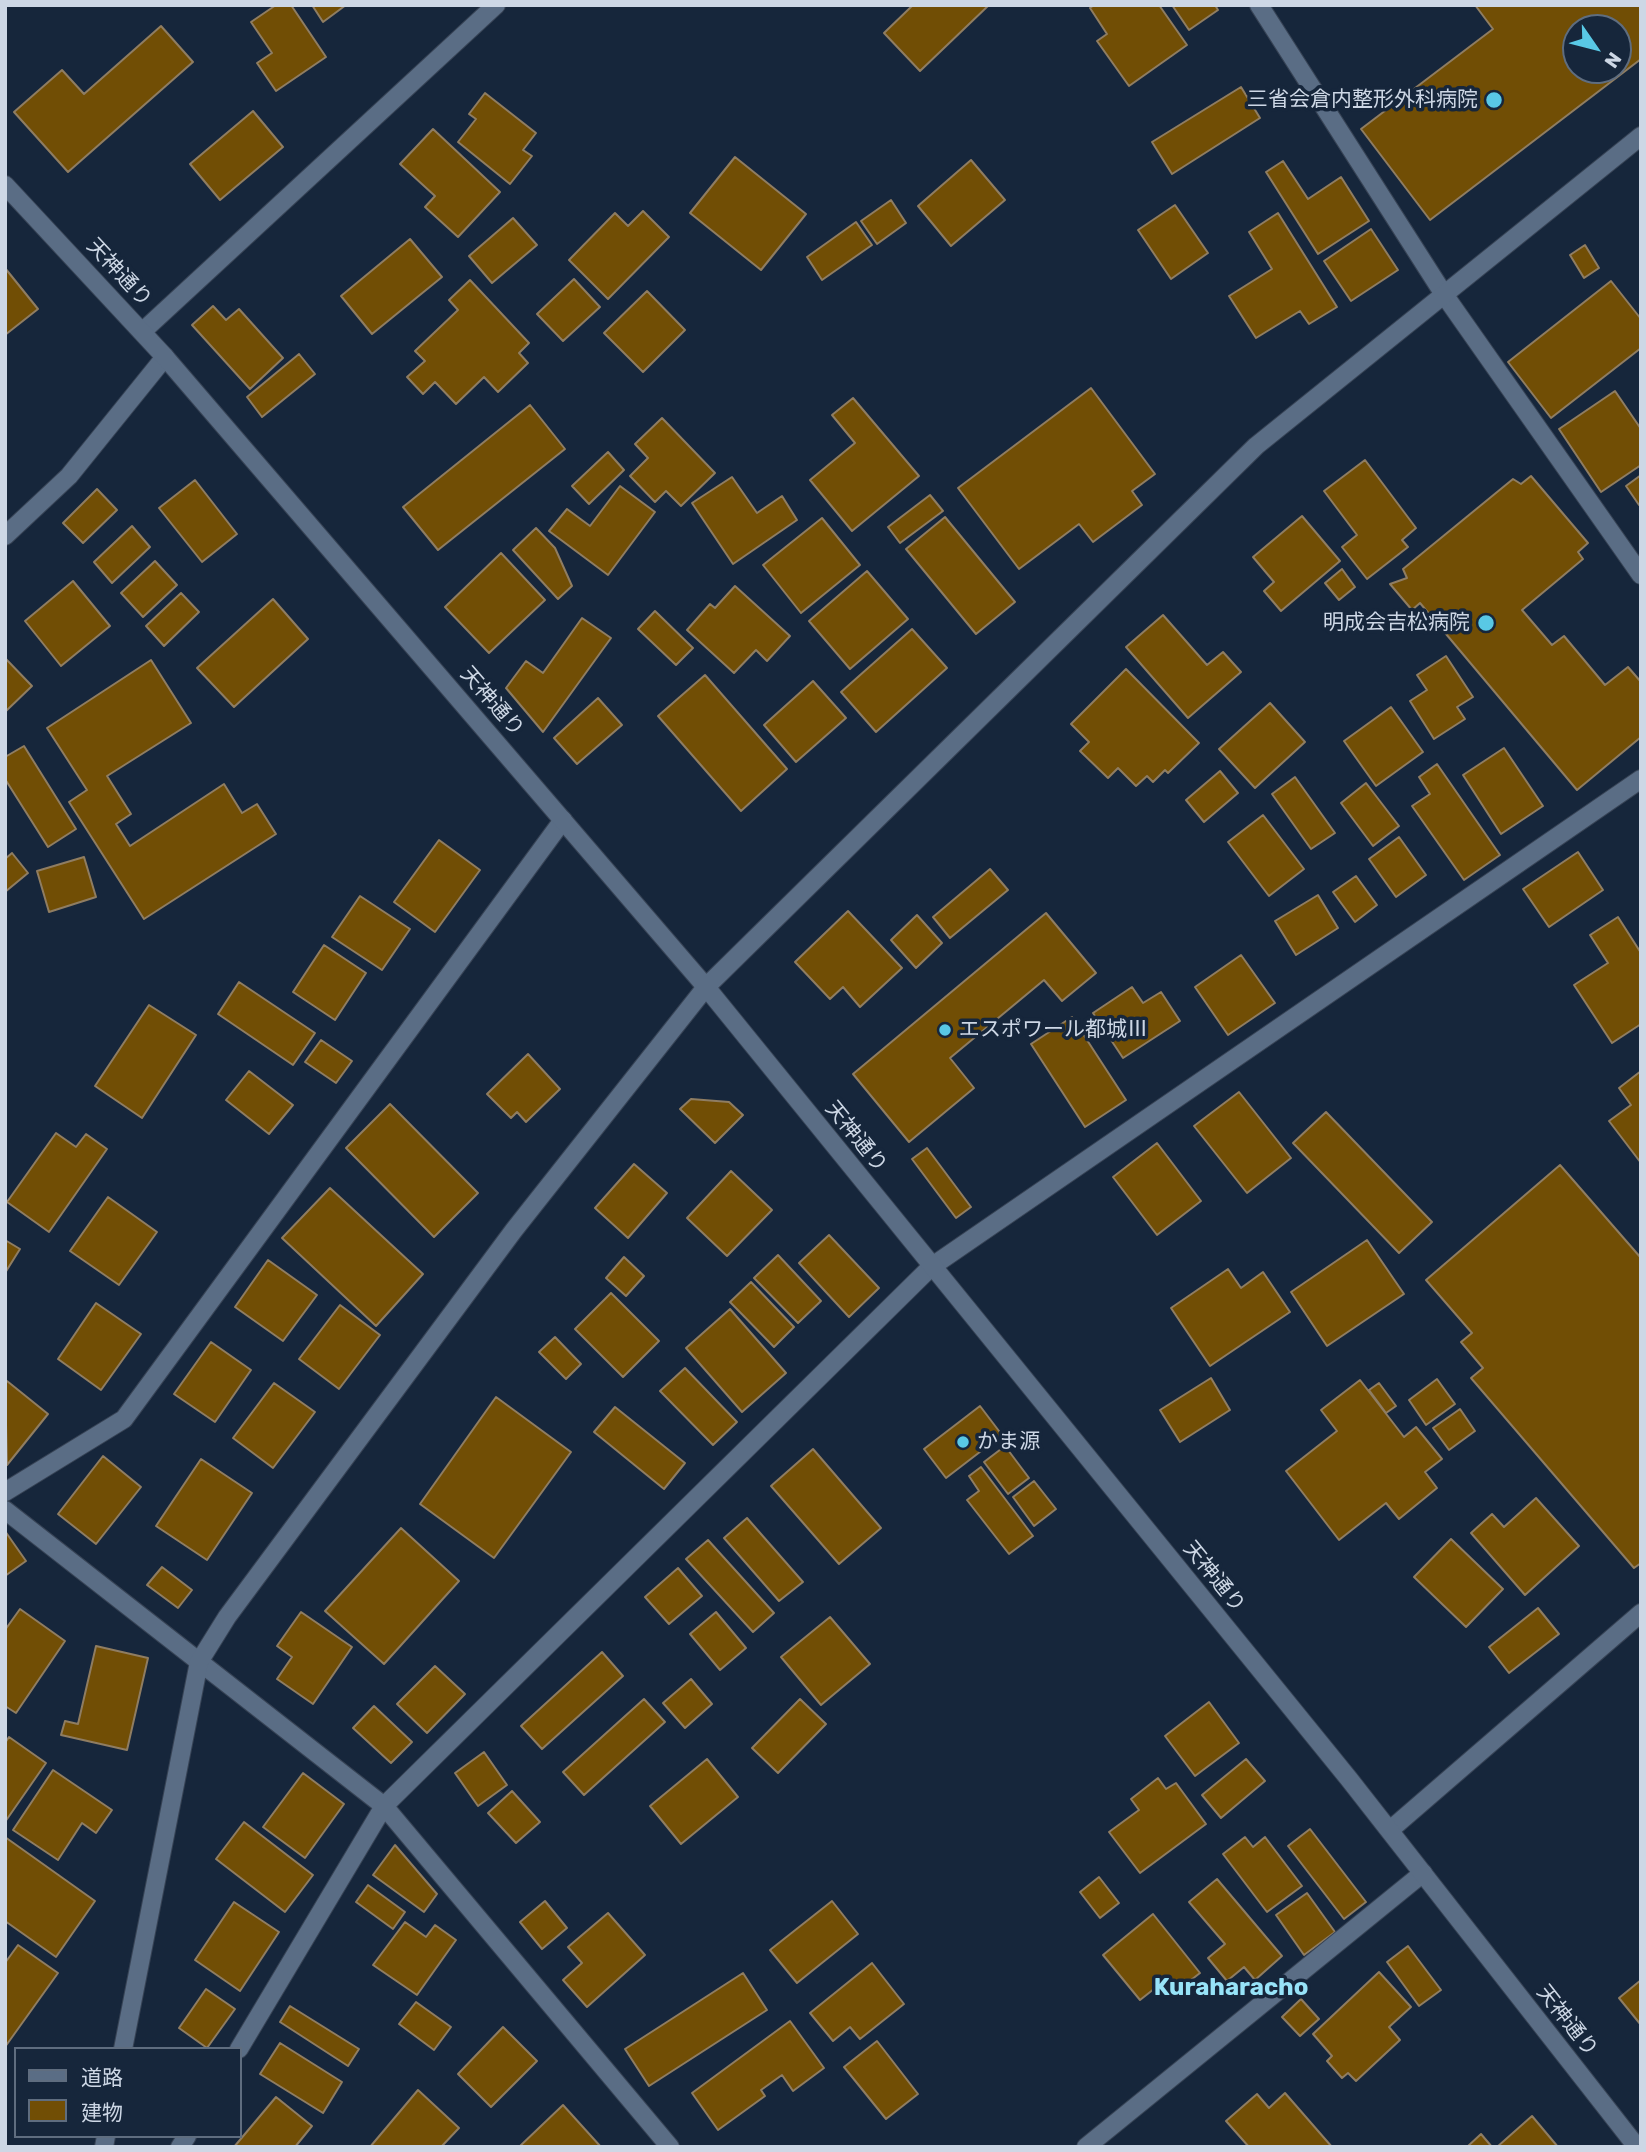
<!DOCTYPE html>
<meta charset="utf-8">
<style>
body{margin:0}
#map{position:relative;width:1646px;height:2152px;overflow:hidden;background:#16263b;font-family:Rubik,"Noto Sans JP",sans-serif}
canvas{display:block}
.frame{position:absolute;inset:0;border:7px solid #cdd7e5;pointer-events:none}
.legend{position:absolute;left:14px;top:2047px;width:228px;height:91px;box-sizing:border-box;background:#16263b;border:2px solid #5f6d7f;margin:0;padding:9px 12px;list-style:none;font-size:21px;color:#cdd7e5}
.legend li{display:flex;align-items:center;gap:14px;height:35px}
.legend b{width:35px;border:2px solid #5f6d7f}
.north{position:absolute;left:1562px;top:14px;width:70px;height:70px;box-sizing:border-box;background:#16263b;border:2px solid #5f6d7f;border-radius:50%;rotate:125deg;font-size:19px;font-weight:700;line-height:28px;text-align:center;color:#cdd7e5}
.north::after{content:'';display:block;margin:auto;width:24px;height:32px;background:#59c8e5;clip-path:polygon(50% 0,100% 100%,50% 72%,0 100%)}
</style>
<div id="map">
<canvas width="1646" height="2152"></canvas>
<div class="frame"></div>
<ul class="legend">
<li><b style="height:9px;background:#5a6d85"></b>道路</li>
<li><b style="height:19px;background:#714e05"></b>建物</li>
</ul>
<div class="north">N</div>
</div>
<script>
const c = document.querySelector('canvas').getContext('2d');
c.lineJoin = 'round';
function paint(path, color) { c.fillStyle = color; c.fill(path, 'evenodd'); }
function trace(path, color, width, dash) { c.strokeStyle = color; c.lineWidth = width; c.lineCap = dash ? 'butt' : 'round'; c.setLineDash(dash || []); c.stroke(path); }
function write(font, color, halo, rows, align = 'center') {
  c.font = font + ' Rubik,"Noto Sans JP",sans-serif'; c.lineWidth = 7; c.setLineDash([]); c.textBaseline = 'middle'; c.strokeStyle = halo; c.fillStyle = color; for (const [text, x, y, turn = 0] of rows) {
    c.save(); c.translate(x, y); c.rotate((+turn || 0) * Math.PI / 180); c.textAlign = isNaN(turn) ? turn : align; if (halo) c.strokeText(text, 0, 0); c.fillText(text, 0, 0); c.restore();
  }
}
const building = new Path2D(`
 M276,5h15l35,52 -50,34 -19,-28 15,-10 -21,-31z
 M312,5h34l-23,17z
 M913,5h76l-69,66 -36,-38z
 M1094,5h65l28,40 -58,41 -32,-45 10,-7 -17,-26z
 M1172,5h43l3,5 -29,20z
 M1475,5h166v54l-211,161 -69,-91 132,-100zM1576,28h42v42h-42z
 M161,26l32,36 -125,110 -54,-60 48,-42 22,24z
 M1241,87l19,31 -88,56 -20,-32z
 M485,93l51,40 -13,17 9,6 -22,28 -52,-42 18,-23 -7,-5z
 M253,111l30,36 -63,53 -30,-36z
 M433,129l67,63 -42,45 -33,-30 10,-11 -35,-32z
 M735,157l71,57 -45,56 -71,-57z
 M971,160l34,40 -54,46 -33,-40z
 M1283,161l25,38 33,-22 28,44 -51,33 -52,-82z
 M891,200l15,23 -29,21 -16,-23z
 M1175,205l33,48 -37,26 -33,-49z
 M643,211l26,26 -61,62 -39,-39 46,-47 13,13z
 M1278,213l59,94 -28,17 -9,-13 -44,27 -27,-42 43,-27 -23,-37z
 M513,218l24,27 -45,38 -23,-27z
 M856,222l16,23 -50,35 -15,-23z
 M1371,229l27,41 -47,31 -27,-40z
 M410,239l32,38 -70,57 -31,-38z
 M1585,245l14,23 -15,10 -14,-23z
 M5,268l33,41 -33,26z
 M574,279l26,28 -37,34 -26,-27z
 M470,280l59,63 -10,10 9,10 -30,29 -14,-15 -28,27 -21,-22 -12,12 -16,-17 18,-16 -10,-10 43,-41 -9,-10z
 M1611,281l30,38v29l-90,70 -43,-56z
 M647,291l38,39 -42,42 -39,-39z
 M213,306l13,14 13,-11 44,49 -33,31 -58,-64z
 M299,354l16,20 -53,43 -15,-20z
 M1091,388l64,86 -23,17 10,14 -49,37 -14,-18 -60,45 -61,-81z
 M1615,391l26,38v36l-40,27 -42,-63z
 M853,398l66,78 -67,55 -42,-51 45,-37 -23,-28z
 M530,405l35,44 -127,101 -35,-43z
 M662,418l53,55 -34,33 -15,-15 -11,11 -25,-26 18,-18 -13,-14z
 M608,452l16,18 -35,34 -17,-18z
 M1365,460l51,68 -14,12 6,7 -41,32 -25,-32 15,-12 -33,-44z
 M1641,475v29l-2,1 -13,-19z
 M1531,476l57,67 -10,9 5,7 -61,51 30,35 12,-9 41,49 23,-18 13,15v55l-64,53 -157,-187 -8,7 -22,-26 17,-6 -4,-9 110,-90 8,5z
 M732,477l25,36 25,-17 15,24 -64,44 -41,-61z
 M195,480l42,54 -35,28 -43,-54z
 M620,486l35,26 -47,63 -59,-44 18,-22 23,17z
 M97,489l20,21 -34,33 -20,-20z
 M930,495l13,16 -43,32 -12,-16z
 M1302,516l38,45 -59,50 -17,-20 10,-9 -21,-25z
 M945,517l70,85 -39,32 -70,-85z
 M822,518l38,47 -59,48 -38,-48z
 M132,526l18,21 -38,36 -18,-21z
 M536,528l19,20 17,38 -14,13 -45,-49z
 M501,553l44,47 -56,53 -44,-46z
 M155,561l22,24 -34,32 -22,-24z
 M1342,569l13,18 -16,13 -14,-17z
 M867,571l41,48 -58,50 -41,-48z
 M73,581l37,45 -49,40 -36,-45z
 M735,586l55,50 -23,25 -11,-11 -22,23 -47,-43 23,-26 5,4z
 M181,593l18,19 -35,34 -18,-20z
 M273,599l35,40 -74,68 -37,-39z
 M655,611l38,37 -17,17 -38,-36z
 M1163,615l44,50 16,-13 18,20 -53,46 -62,-71z
 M582,618l29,20 -68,94 -37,-44 20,-27 17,12z
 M912,629l35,39 -71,64 -35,-40z
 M1446,656l27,41 -16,10 8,12 -31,20 -24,-38 17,-11 -10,-15z
 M5,658l27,28 -27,26z
 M151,660l40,63 -84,53 24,38 -15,10 14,22 94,-62 18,29 15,-9 19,30 -132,85 -75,-117 18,-12 -40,-62z
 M1126,669l73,74 -31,30 -3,-3 -12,12 -6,-6 -11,10 -18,-18 -10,10 -28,-27 9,-9 -18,-18z
 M705,675l82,94 -46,42 -83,-95z
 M813,681l33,37 -50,44 -32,-37z
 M598,698l24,27 -45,39 -23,-26z
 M1270,703l35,39 -50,46 -36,-39z
 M1391,707l32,45 -47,34 -32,-45z
 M24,746l52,83 -28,18 -43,-68v-22z
 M1504,748l39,58 -42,28 -38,-59z
 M1437,764l63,91 -36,25 -52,-74 18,-12 -11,-17z
 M1220,771l18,22 -34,29 -18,-22z
 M1295,777l40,56 -24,16 -39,-55z
 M1366,783l33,43 -26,20 -32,-43z
 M1263,815l41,54 -35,27 -41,-54z
 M1399,837l27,38 -30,22 -27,-38z
 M439,840l41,30 -45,62 -41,-30z
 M1578,852l25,38 -54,37 -26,-38z
 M12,853l16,20 -23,19v-33z
 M84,857l12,40 -47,15 -12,-41z
 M990,869l18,21 -58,48 -17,-21z
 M1356,876l21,29 -22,17 -22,-30z
 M1318,895l20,33 -42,27 -21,-34z
 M360,896l50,33 -28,41 -50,-33z
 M848,911l54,57 -42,39 -17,-20 -13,12 -35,-37z
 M1046,913l50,60 -34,28 -18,-21 -94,78 24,30 -65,54 -56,-68z
 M917,915l25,28 -26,25 -25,-28z
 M1618,917l23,36v71l-29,19 -38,-58 34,-22 -18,-28z
 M324,945l42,28 -31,47 -42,-28z
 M1241,955l34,48 -47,32 -33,-48z
 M239,982l76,51 -22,32 -75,-51z
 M1132,987l11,16 18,-11 19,29 -57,37 -30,-45z
 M149,1005l47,30 -54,83 -47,-32z
 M1072,1017l54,83 -41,27 -54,-83z
 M321,1040l31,21 -16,22 -31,-21z
 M528,1054l32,35 -34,33 -9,-10 -6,6 -24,-24z
 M249,1071l44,34 -24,29 -43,-34z
 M1641,1071v92l-32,-42 22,-16 -12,-17z
 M1239,1092l52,66 -44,35 -53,-67z
 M691,1099l38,3 14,13 -28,28 -35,-34z
 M390,1104l88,89 -44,44 -88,-89z
 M1326,1112l106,110 -33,31 -106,-110z
 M56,1133l20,14 10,-13 21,15 -58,83 -42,-30z
 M1157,1143l44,58 -44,34 -44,-58z
 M927,1148l44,59 -15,11 -44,-59z
 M634,1164l33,29 -39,45 -33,-30z
 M1560,1165l81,93v305l-7,5 -163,-190 12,-10 -22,-26 11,-9 -46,-53z
 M731,1171l41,39 -45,46 -40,-38z
 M330,1188l93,86 -47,52 -94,-88z
 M108,1197l49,35 -38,53 -49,-34z
 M829,1235l50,53 -30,29 -50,-54z
 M5,1240l15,9 -15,24z
 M1367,1240l37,54 -77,52 -36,-54z
 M778,1255l43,46 -23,22 -44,-45z
 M624,1257l20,19 -18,20 -20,-18z
 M268,1260l49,35 -34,46 -48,-34z
 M1228,1269l13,19 22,-16 27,40 -80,54 -39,-58z
 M751,1282l43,45 -20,20 -44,-45z
 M611,1293l48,48 -36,36 -48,-48z
 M96,1303l45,31 -40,56 -43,-31z
 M340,1305l40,30 -41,54 -40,-30z
 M730,1309l56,64 -44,39 -56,-64z
 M555,1337l26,27 -15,15 -27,-27z
 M211,1342l40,28 -36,52 -41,-28z
 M685,1368l52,54 -24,23 -53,-54z
 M1211,1378l19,32 -50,32 -20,-32z
 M1437,1379l18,25 -29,21 -17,-25z
 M1360,1380l44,57 12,-10 26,32 -17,13 12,16 -38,31 -13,-16 -47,37 -53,-69 51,-40 -16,-21z
 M7,1381l41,33 -41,51 -2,-82z
 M274,1383l41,29 -42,56 -40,-30z
 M1379,1383l17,23 -10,7 -17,-23z
 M496,1397l75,55 -77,106 -74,-54z
 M980,1406l22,29 -56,43 -22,-29z
 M615,1407l70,56 -21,26 -70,-57z
 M1460,1409l15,22 -26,19 -16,-22z
 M1005,1446l24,32 -21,16 -24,-32z
 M813,1449l68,79 -42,36 -68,-78z
 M103,1456l38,31 -45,57 -38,-30z
 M201,1459l51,34 -45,67 -51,-34z
 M981,1467l52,69 -24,18 -42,-54 12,-9 -10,-15z
 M1034,1481l22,28 -22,17 -21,-29z
 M1536,1498l43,48 -54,49 -54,-62 21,-19 12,13z
 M747,1518l56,64 -24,19 -55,-63z
 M401,1528l58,53 -75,83 -59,-53z
 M5,1531l21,30 -21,15z
 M1451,1539l52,50 -37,38 -52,-50z
 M708,1540l66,73 -21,19 -67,-73z
 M162,1567l30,23 -14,18 -31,-23z
 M678,1568l24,28 -33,28 -24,-27z
 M1538,1608l21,26 -50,39 -20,-26z
 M20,1609l45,32 -49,72 -11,-7v-76z
 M301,1612l51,35 -39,57 -36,-25 15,-22 -15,-11z
 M716,1612l30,36 -26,22 -30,-36z
 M830,1617l40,47 -49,41 -40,-48z
 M96,1646l52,12 -21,92 -66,-15 4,-14 13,3z
 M602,1652l21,24 -81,73 -21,-23z
 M435,1666l30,28 -38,39 -30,-29z
 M691,1679l21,25 -27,24 -22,-25z
 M644,1699l21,23 -81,73 -21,-23z
 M800,1699l26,25 -48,49 -26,-25z
 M1209,1702l30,41 -44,33 -30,-40z
 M374,1706l38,36 -21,21 -38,-35z
 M9,1737l37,26 -41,59v-79z
 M484,1752l23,33 -29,21 -23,-33z
 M707,1759l31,38 -57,47 -31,-38z
 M1246,1759l19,22 -44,37 -19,-23z
 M53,1770l59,40 -16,23 -14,-10 -24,37 -45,-30z
 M303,1773l41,31 -39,54 -42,-31z
 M1158,1778l8,11 10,-6 30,41 -66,49 -31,-41 30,-22 -8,-11z
 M512,1791l28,31 -24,21 -28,-30z
 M244,1822l69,53 -28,37 -69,-53z
 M1310,1829l56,73 -22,17 -56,-73z
 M5,1837l90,64 -39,56 -51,-36z
 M1245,1837l8,10 12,-10 37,49 -35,26 -44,-58z
 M395,1845l42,49 -13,18 -51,-37z
 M1099,1877l20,26 -19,15 -20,-26z
 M1217,1879l65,77 -27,24 -11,-13 -17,14 -19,-23 17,-14 -36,-42z
 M368,1885l37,27 -12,17 -37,-27z
 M1307,1893l28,39 -31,23 -28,-40z
 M545,1901l22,27 -25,21 -22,-27z
 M832,1901l26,33 -61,49 -27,-33z
 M234,1902l45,30 -39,59 -45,-31z
 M608,1913l37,42 -58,52 -24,-27 19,-17 -14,-16z
 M1153,1914l47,59 -31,24 -10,-12 -19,15 -37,-45z
 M405,1922l21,15 9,-12 21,15 -39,55 -44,-30z
 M18,1945l40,28 -53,74v-84z
 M1408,1946l33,44 -22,16 -32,-44z
 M872,1963l32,41 -44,35 -10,-12 -17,14 -23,-28z
 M1379,1972l32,35 -22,20 11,13 -44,41 -8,-8 -6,5 -15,-17 5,-5 -19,-22z
 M743,1973l24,37 -118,76 -24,-37z
 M1641,1980v45l-22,-27z
 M206,1989l29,20 -28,39 -28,-20z
 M1301,1999l18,20 -19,17 -18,-19z
 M416,2002l35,25 -17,23 -35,-26z
 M290,2006l69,43 -11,17 -68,-44z
 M790,2021l34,47 -31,23 -11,-16 -21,15 4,6 -47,34 -26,-37z
 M503,2027l34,34 -46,46 -33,-33z
 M877,2041l41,53 -32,25 -42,-52z
 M280,2043l62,39 -19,31 -63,-39z
 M418,2090l41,38 -18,19h-71z
 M1285,2093l47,54h-83l-23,-26 31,-27 12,14z
 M276,2097l36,29 -17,21h-61z
 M563,2105l38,42h-82z
 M1532,2116l26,31h-61z
 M1481,2134l11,13h-25z`);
const minor = new Path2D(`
 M1259,5l184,288 198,282
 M143,331l353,-326
 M5,536l64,-60 96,-119
 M5,1492l119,-73 439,-599
 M5,1510l379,296 286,341
 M1390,1830l251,-217
 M239,2049l145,-243 547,-539 710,-488
 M180,2147l7,-11
 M1086,2147l337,-274`);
const tertiary = new Path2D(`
 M5,185l160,172 541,630 643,792 288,368
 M123,2049l76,-387 28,-45 287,-387 192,-243 550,-541 385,-310
 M104,2147l2,-11`);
const markers = [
 [1494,100,9,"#59c8e5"],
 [1486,623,9,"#59c8e5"],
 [945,1030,7,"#59c8e5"],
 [963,1442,7,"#59c8e5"]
];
const poiNames = [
 ["三省会倉内整形外科病院",1478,100],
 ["明成会吉松病院",1470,623],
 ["エスポワール都城Ⅲ",959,1030,"left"],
 ["かま源",977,1442,"left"]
];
const streetNames = [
 ["天神通り",119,273,47],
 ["天神通り",492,702,49],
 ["天神通り",856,1137,51],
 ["天神通り",1214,1577,51],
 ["天神通り",1567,2021,52]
];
const quarterNames = [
 ["Kuraharacho",1231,1988]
];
paint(building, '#714e05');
trace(building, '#8f7d62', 2);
trace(minor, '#374355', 20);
trace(tertiary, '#374355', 20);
trace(minor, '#5a6d85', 18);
trace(tertiary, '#5a6d85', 18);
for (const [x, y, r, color] of markers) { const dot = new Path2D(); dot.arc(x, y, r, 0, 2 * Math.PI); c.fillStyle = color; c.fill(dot); trace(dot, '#16263b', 2.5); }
write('21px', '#cdd7e5', '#16263b', poiNames, 'right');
write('21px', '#cdd7e5', '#16263b', streetNames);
write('bold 24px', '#97e3f8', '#16263b', quarterNames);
</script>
